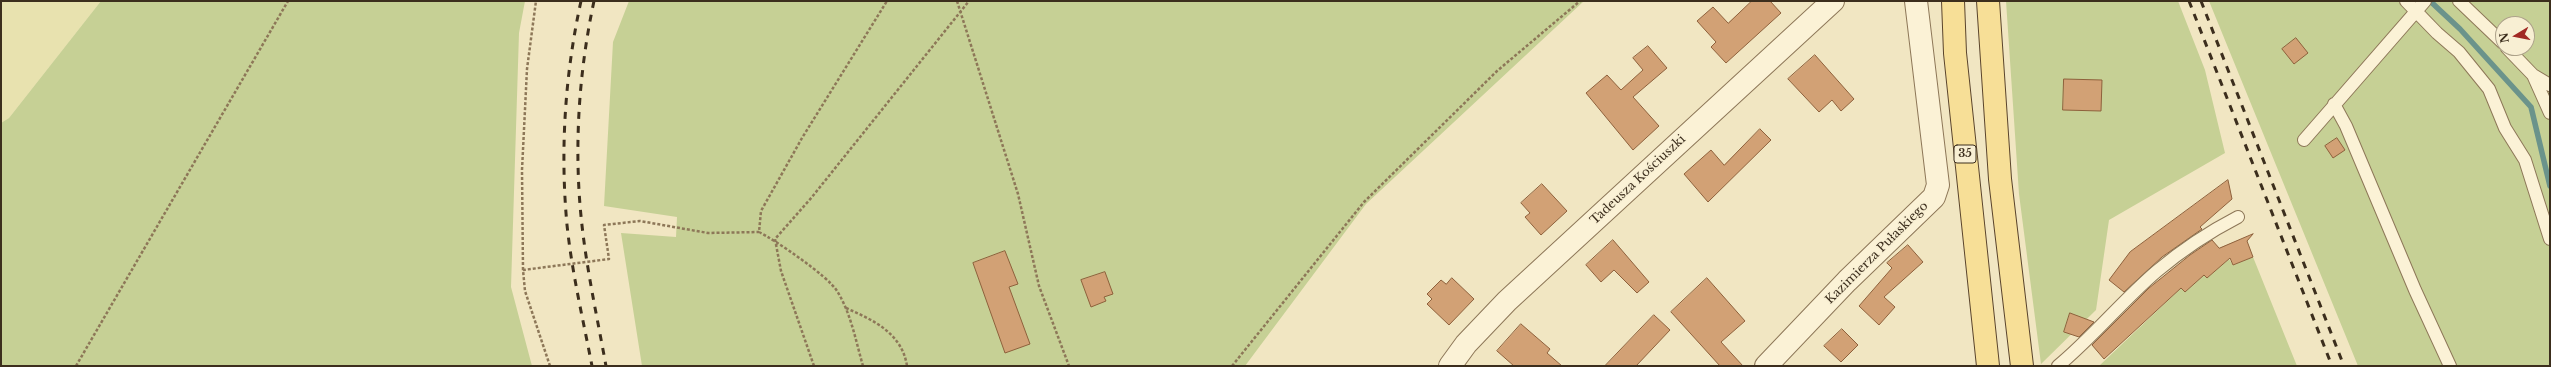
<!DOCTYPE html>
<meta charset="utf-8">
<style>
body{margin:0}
#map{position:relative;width:2551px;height:367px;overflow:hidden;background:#f1e6c2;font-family:"Libre Baskerville",serif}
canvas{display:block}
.frame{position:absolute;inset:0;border:2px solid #3c2e1d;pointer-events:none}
.north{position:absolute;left:2495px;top:16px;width:40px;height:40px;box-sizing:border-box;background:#f8efd3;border:1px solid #ada28a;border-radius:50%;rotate:260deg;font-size:11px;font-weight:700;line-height:16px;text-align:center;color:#3c2e1d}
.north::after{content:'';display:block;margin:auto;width:14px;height:18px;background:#a12923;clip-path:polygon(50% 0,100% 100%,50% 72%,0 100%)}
</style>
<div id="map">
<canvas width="2551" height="367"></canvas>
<div class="frame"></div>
<div class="north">N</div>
</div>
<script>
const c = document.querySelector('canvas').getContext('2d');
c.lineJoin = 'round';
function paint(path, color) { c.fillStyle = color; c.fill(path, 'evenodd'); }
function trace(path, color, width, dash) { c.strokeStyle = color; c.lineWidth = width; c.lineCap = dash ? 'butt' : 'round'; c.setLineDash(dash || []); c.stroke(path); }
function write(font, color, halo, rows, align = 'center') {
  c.font = font + ' "Libre Baskerville",serif'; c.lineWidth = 3; c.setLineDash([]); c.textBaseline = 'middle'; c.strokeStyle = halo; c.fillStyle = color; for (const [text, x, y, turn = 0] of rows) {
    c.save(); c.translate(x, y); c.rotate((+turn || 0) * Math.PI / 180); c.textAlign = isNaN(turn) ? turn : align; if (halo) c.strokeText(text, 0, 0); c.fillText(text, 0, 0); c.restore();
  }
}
const farmland = new Path2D(`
 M1,1h100l-92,117 -8,5z`);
const green = new Path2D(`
 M101,1h424l-6,32 -8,254 21,79h-531v-243l8,-5z
 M629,1h955l-218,203 -121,162h-603l-21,-133 55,4 1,-20 -73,-11 9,-164z
 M2006,1h172l27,69 20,83 -116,67 -13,90 -55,54 -22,-170z
 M2209,1h341v365h-192zM2503,24h24v24h-24z
 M2253,257l44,109h-198l82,-78 4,4 19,-17 3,3 22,-19 4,6z`);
const stream = new Path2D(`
 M2430,1l30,28 71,78 19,79`);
const building = new Path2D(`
 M1752,1h18l11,12 -55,50 -15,-16 5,-5 -19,-21 16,-14 15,16z
 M2296,38l12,15 -14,11 -12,-15z
 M1648,46l19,22 -34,29 26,29 -26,24 -47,-57 21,-18 14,15 22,-20 -10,-12z
 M1815,55l39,44 -13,12 -9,-11 -13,12 -31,-33z
 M2064,79l38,1 -1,31 -38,-1z
 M1760,129l11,11 -63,62 -24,-28 27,-24 13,15z
 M2337,138l8,12 -12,8 -8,-12z
 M2228,180l4,19 -32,28 2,2 -40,28 -38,35 -15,-12 21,-28z
 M1542,184l25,27 -26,24 -16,-18 5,-4 -9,-10z
 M2253,234l-6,7 6,16 -20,8 -3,-7 -23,20 -3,-3 -19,17 -4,-4 -77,71 -12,-14 57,-57 41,-33 22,-15 7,8z
 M1613,240l36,42 -12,11 -23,-23 -13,12 -15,-17z
 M1908,245l15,17 -39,35 11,10 -16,18 -20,-19 33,-38 -5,-5z
 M1005,251l13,33 -9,3 21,57 -25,9 -32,-90z
 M1105,272l8,22 -9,3 2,4 -15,6 -10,-27z
 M1452,278l22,21 -25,26 -22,-21 5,-5 -5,-5 14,-14 5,4z
 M1707,278l38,43 -24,21 22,24h-23l-49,-54z
 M2070,313l24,9 -15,15 -15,-5z
 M1654,315l16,15 -34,36h-31z
 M1521,324l29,25 -3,4 15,13h-48l-17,-15z
 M1842,329l16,16 -17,17 -17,-16z`);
const path = new Path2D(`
 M957,1l61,193 21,92 30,80
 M523,270l-1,-100 5,-101 9,-68
 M846,308c27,12 56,25 61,58
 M76,366l212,-365
 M550,366l-25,-75 -2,-21 86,-11 -5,-34 36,-4 68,12 51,-1
 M814,366l-33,-95 -6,-32 37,-42 157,-196
 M863,366c-7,-24 -12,-53 -26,-75 -9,-15 -62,-51 -78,-59l2,-21 41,-73 85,-137
 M1232,366l132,-164 133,-131 83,-70`);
const lane = new Path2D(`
 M2406,1l31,32 22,19 30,37 16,39 20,32 25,79
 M2459,1l44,42
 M2507,48l26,27 17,10
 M2533,75l17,38
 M2334,104l12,22 69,164 35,76
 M2304,140l121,-139
 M2058,366c35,-29 64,-65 99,-95 25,-21 52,-39 81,-54`);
const street = new Path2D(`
 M1450,366l16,-22 41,-43 326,-300
 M1766,366l81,-85 87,-84 4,-12 -22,-184`);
const primary = new Path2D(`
 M1953,1l2,52 33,313
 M1988,1l12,178 22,187`);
const rail = new Path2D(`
 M581,1c-16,73 -21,149 -14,224 5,48 16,94 25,141
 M594,1c-15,70 -20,144 -13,215 5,51 16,100 25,150
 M2189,1l143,365
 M2201,1l143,365`);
const shields = [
 [1965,154,22]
];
const shieldNames = [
 ["35",1965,154]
];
const streetNames = [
 ["Tadeusza Kościuszki",1638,180,-43],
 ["Kazimierza Pułaskiego",1877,253,-45]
];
paint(farmland, '#e8e2af');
paint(green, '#c6d095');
trace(stream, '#6b938b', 5.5);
paint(building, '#d2a175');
trace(building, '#8e613c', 1);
trace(lane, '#8d7758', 14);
trace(street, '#8d7758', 24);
trace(primary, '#5a442c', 24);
trace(path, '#8d7758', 2.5, [3, 2]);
trace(lane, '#fbf2d6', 12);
trace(street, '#fbf2d6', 22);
trace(primary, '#f7df97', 22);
trace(rail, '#3c2e1d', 3, [7, 7]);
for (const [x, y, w] of shields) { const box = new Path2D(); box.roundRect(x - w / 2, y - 9, w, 18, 3); c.fillStyle = '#f8efd3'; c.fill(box); trace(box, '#3c2e1d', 1); }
write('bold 11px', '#3c2e1d', null, shieldNames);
write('12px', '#3c2e1d', '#f8efd3', streetNames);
</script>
